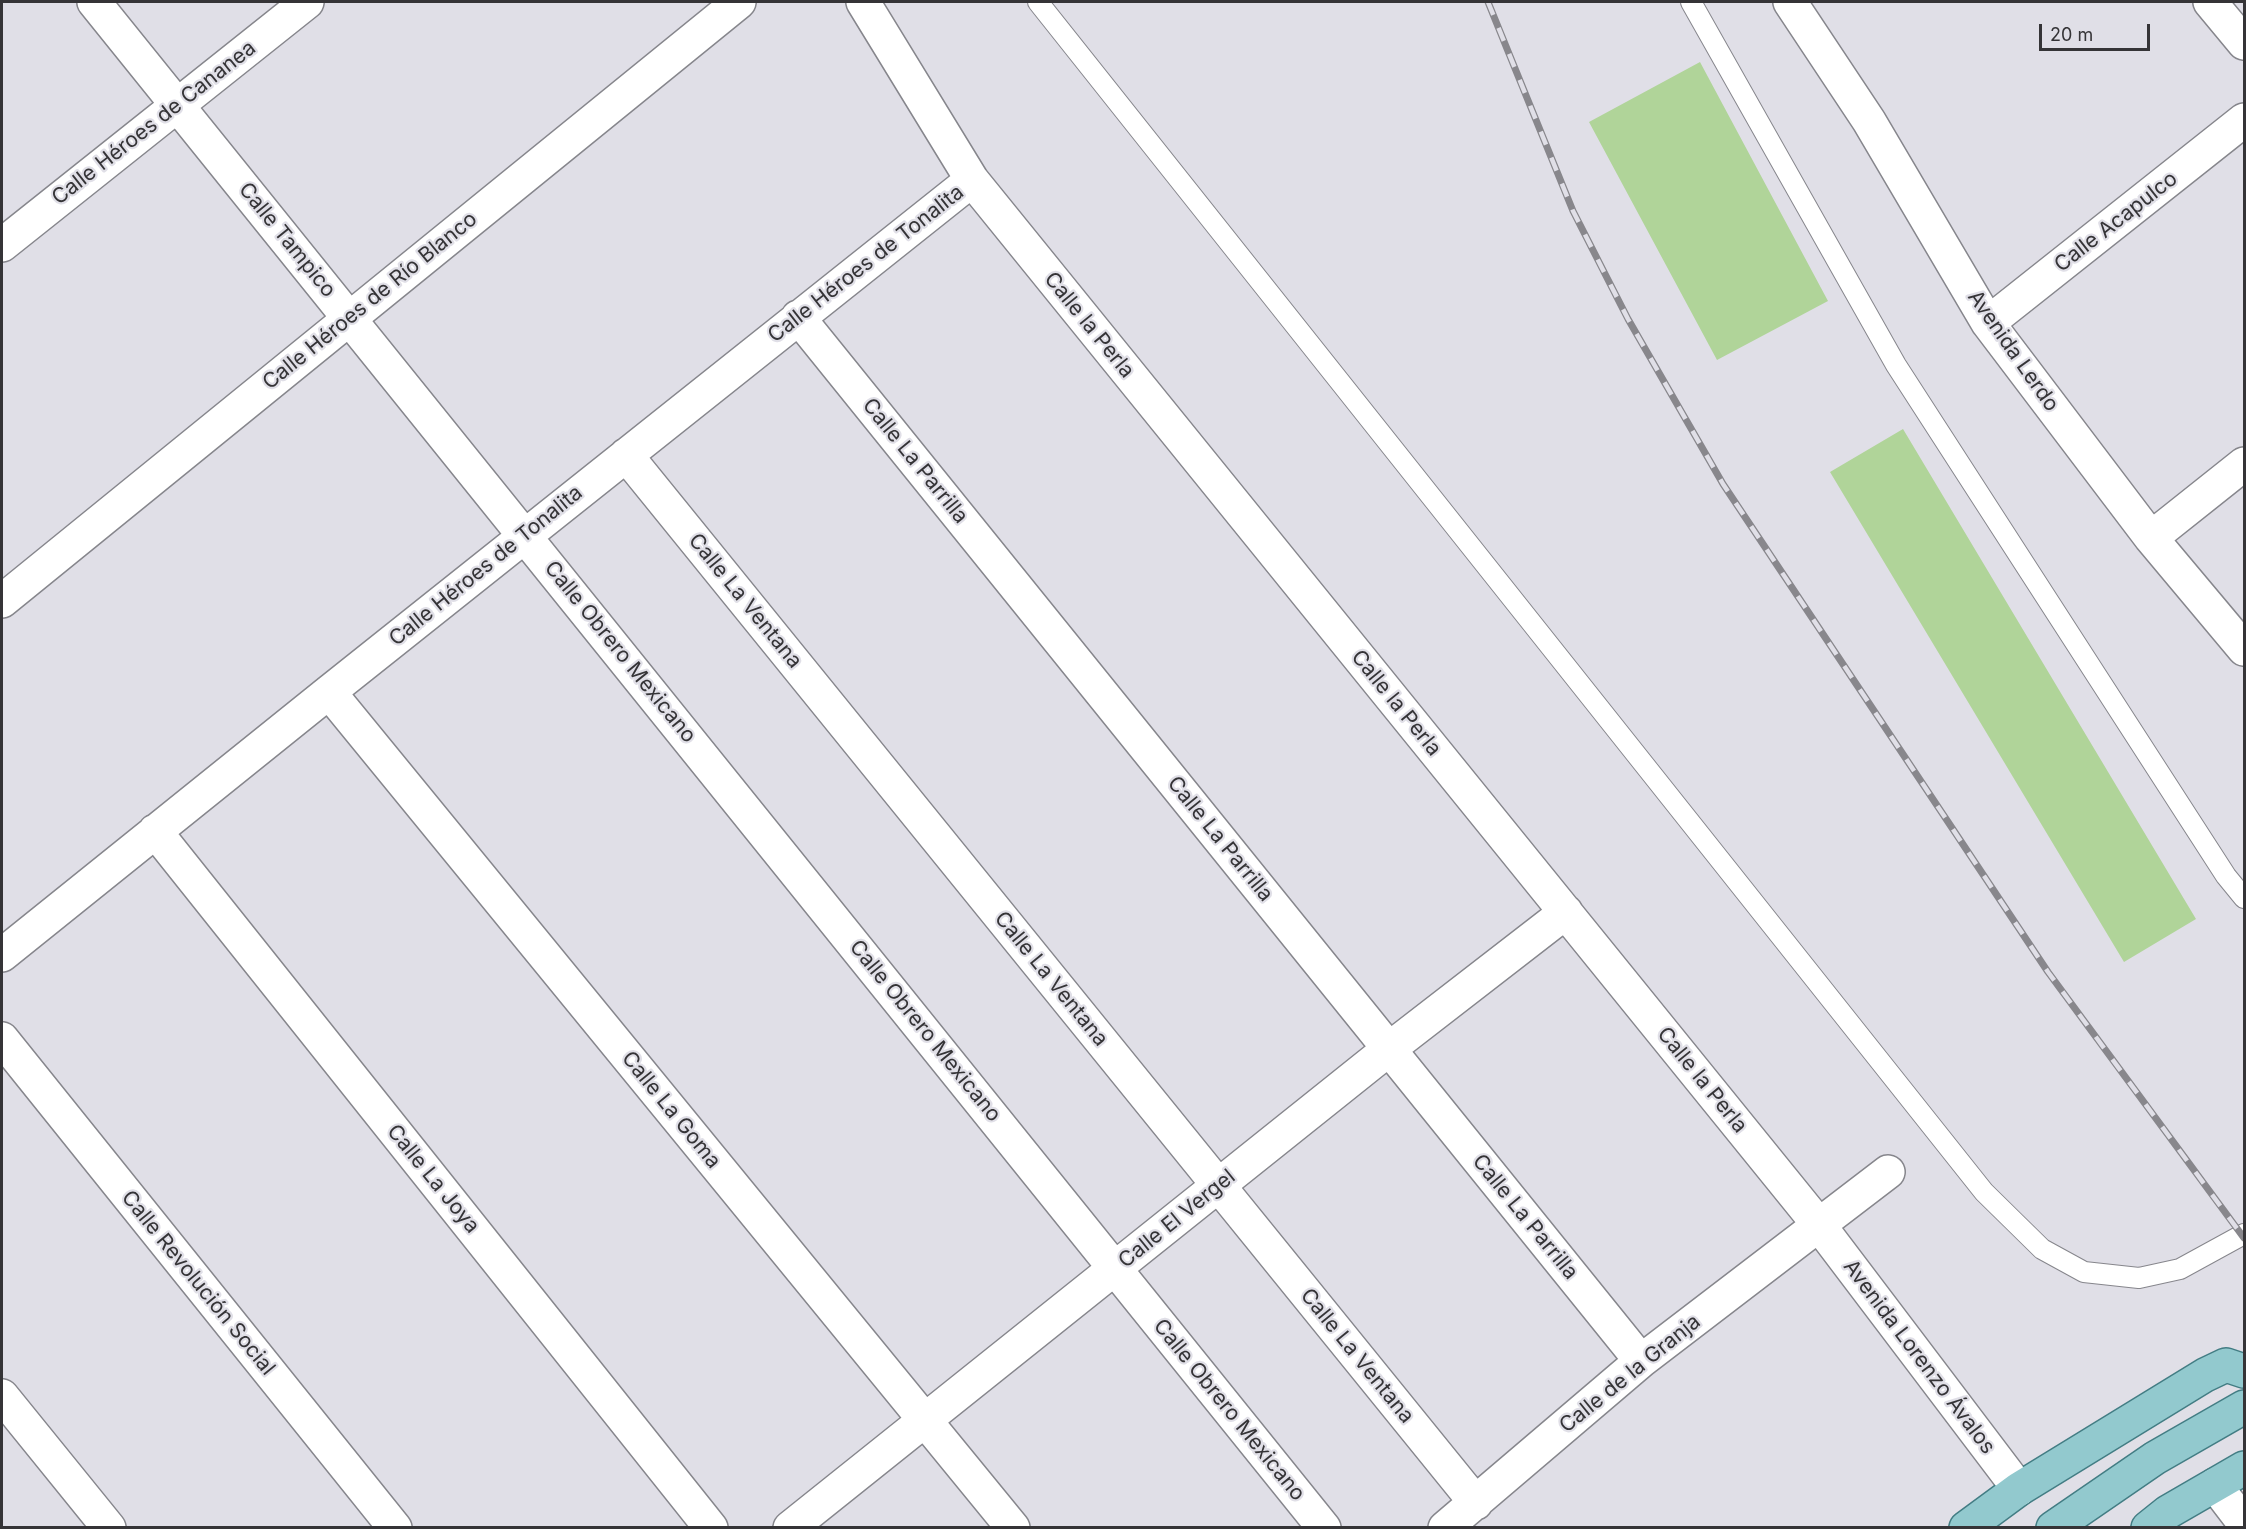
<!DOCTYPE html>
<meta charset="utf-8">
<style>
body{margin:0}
#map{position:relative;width:2246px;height:1529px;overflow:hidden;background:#e0dfe7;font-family:Inter,sans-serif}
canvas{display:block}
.frame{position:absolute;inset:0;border:3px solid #353437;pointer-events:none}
.scale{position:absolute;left:2039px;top:24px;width:111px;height:27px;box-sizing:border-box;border:3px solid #353437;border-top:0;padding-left:8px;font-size:18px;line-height:21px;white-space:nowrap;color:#353437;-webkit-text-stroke:4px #e0dfe7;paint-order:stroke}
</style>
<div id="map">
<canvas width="2246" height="1529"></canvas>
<div class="frame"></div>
<div class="scale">20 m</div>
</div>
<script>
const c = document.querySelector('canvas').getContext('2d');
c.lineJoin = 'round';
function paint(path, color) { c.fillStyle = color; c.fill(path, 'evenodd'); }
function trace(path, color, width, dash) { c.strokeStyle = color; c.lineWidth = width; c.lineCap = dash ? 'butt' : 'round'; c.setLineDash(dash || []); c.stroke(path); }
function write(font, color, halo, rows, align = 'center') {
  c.font = font + ' Inter,sans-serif'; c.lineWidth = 4.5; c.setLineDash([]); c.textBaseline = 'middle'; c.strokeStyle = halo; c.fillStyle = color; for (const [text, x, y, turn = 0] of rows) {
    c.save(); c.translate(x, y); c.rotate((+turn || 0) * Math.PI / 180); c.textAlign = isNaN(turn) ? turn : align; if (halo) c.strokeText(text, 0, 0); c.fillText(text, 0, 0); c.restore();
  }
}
const green = new Path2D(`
 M1700,62l128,239 -111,59 -128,-238z
 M1903,429l293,490 -72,43 -294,-490z`);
const lane = new Path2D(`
 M1038,2l946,1190 58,57 42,23 55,6 41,-9 64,-35
 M1691,2l205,363 330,511 18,22`);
const street = new Path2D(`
 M94,2l1230,1526
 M863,2l109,178 847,1045 200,264
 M1790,2l79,119 119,202 163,215 93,111
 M2210,2l34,41
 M2,245l305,-243
 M798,317l843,1044
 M1988,323l256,-203
 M626,455l850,1048
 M2151,538l93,-74
 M2,601l737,-599
 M329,692l684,836
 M155,831l556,697
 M2,955l327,-263 643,-512
 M2,1039l393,489
 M2,1396l107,132
 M2215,1485l29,38
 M790,1528l599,-479 177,-137
 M1445,1528l196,-167 247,-189`);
const primary = new Path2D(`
 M1966,1528l53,-39 186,-114 21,-10 18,6
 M2053,1528l102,-70 89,-51
 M2148,1528l20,-16 76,-44`);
const rail = new Path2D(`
 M1488,2l85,209 55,108 95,165 325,488 196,266`);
const streetNames = [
 ["Calle Héroes de Cananea",154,123,-38],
 ["Calle Acapulco",2116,222,-38],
 ["Calle Tampico",287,240,51],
 ["Calle Héroes de Tonalita",866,264,-38],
 ["Calle Héroes de Río Blanco",370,301,-39],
 ["Calle la Perla",1089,325,51],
 ["Avenida Lerdo",2013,351,55],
 ["Calle La Parrilla",915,461,51],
 ["Calle Héroes de Tonalita",486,566,-39],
 ["Calle La Ventana",745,601,51],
 ["Calle Obrero Mexicano",620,652,51],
 ["Calle la Perla",1396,703,51],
 ["Calle La Parrilla",1220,839,51],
 ["Calle La Ventana",1051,979,51],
 ["Calle Obrero Mexicano",925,1031,51],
 ["Calle la Perla",1702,1080,51],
 ["Calle La Goma",671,1110,51],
 ["Calle La Joya",433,1179,51],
 ["Calle La Parrilla",1525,1217,51],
 ["Calle El Vergel",1177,1219,-39],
 ["Calle Revolución Social",198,1283,51],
 ["Calle La Ventana",1357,1356,51],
 ["Avenida Lorenzo Ávalos",1919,1357,53],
 ["Calle de la Granja",1630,1374,-39],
 ["Calle Obrero Mexicano",1229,1410,51]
];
paint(green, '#b0d499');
trace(lane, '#86868c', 22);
trace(street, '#86868c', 36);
trace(primary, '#437d84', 36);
trace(lane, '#fff', 20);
trace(street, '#fff', 33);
trace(primary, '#92c9ce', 33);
trace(rail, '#88878c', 7);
trace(rail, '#e0dfe7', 4.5, [14]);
write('21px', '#353437', '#e0dfe7', streetNames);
</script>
